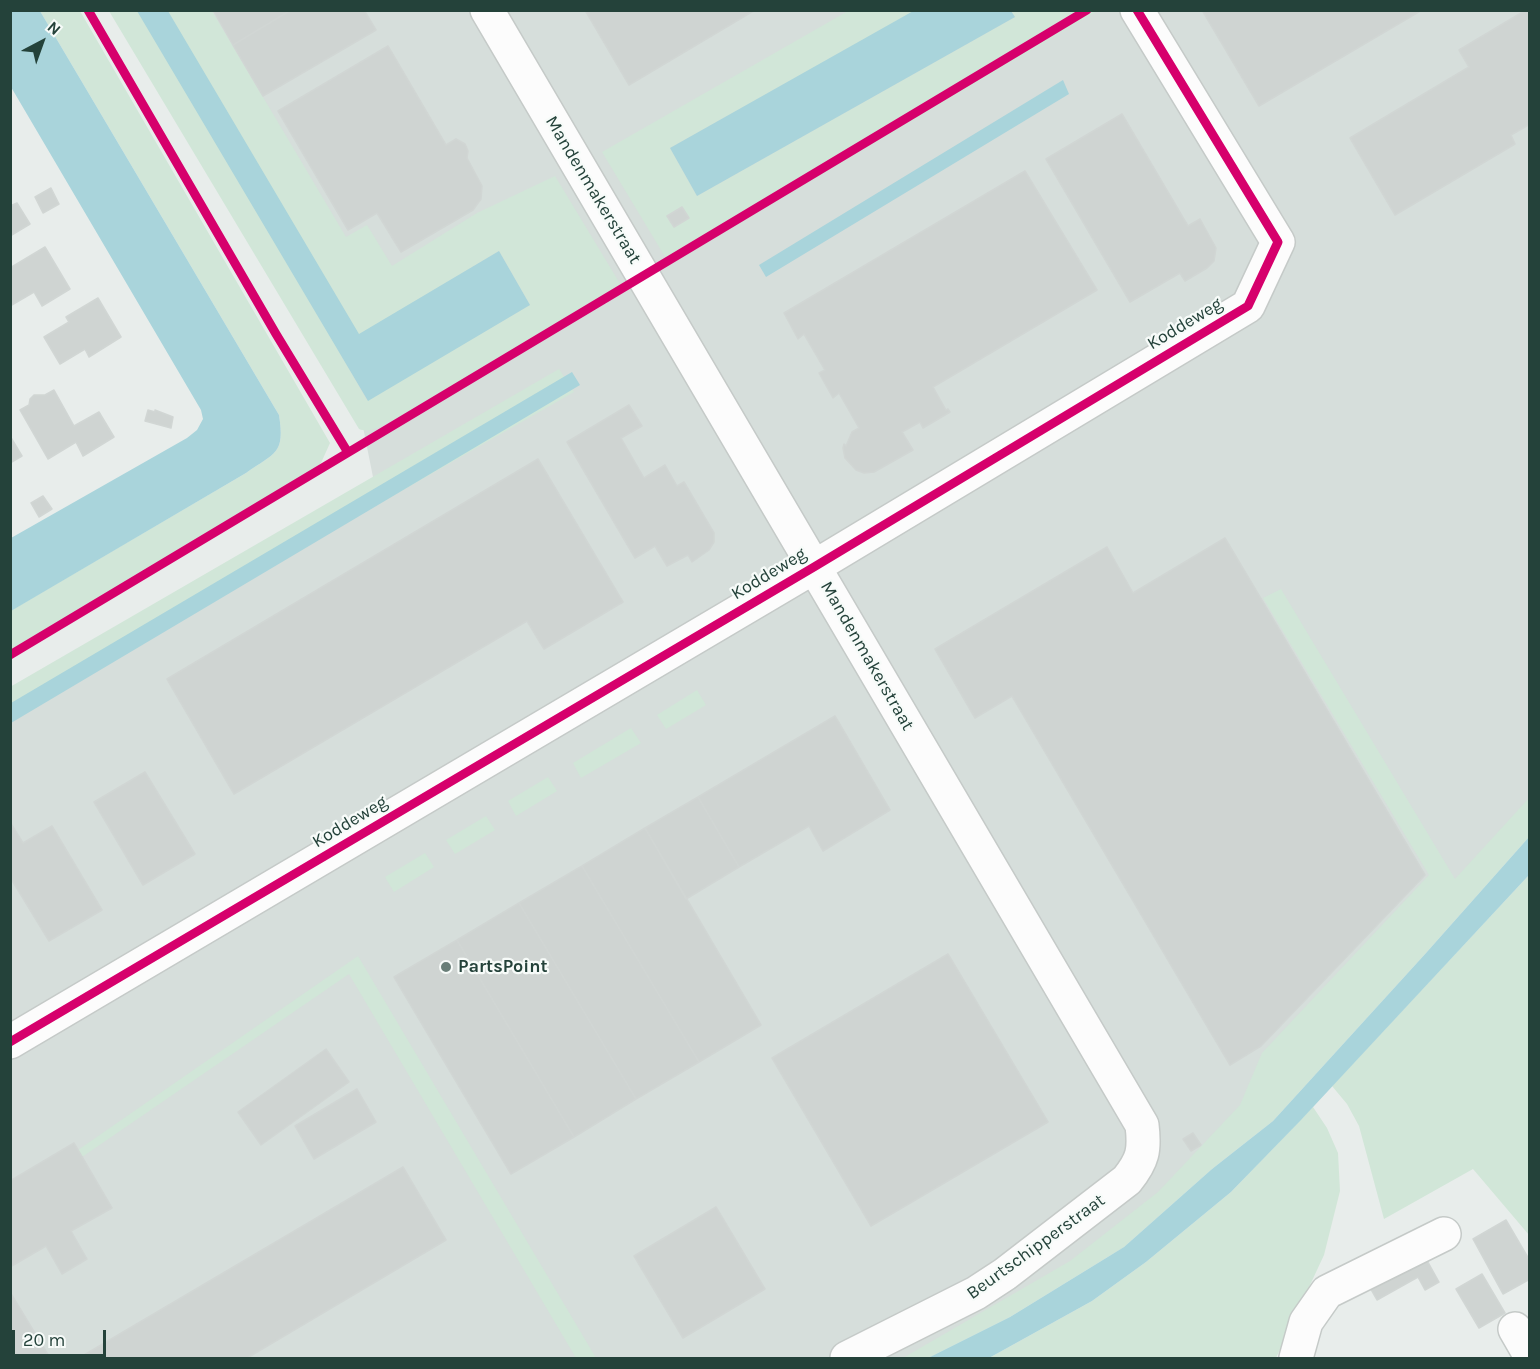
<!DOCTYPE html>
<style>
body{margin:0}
#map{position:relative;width:1540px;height:1369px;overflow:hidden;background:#e8edeb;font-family:Karla,sans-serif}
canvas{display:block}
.frame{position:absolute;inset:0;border:12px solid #24423a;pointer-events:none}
.north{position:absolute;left:12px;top:12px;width:60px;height:60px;-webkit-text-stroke:4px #f7fbf9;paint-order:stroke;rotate:41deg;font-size:16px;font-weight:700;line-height:24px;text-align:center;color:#24423a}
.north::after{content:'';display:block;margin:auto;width:21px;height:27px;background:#24423a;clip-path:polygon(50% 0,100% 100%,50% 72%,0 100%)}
.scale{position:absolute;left:12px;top:1330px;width:94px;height:27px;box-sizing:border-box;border:3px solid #24423a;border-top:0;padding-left:8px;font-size:18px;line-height:21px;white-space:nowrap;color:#24423a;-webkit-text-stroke:4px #f7fbf9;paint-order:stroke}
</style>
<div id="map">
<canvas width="1540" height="1369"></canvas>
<div class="frame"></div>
<div class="north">N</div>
<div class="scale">20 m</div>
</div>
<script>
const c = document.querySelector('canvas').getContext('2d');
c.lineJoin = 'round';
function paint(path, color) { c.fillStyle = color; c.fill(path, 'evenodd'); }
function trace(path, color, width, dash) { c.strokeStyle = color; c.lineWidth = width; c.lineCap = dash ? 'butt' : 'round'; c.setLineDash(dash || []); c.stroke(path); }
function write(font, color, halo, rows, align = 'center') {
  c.font = font + ' Karla,sans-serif'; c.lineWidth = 4.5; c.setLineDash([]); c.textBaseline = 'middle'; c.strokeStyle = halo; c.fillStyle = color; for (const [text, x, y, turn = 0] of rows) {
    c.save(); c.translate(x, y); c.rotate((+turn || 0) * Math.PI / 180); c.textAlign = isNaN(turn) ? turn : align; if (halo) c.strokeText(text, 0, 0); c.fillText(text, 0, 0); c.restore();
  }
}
const built = new Path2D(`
 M127,11h1402v791l-405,445 -196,111h-917v-646l364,-225 -15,-75z`);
const green = new Path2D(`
 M40,11h40l250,432 -9,20 -13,12 -297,176 -1,-40 236,-138c30,-21 39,-19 33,-58z
 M109,11h103l134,226 21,-12 25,41 85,-53 78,-37 67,111 -236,137c-9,4 -17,9 -27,5zM499,251l31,54 -163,95 -30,-52z
 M848,11h67l-245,137 27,48 318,-179 -4,-6h86l-427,254 -68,-113z
 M559,369l15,23 -563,323 -1,-28z
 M1281,589l174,290 74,-81v39l-103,116 -153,168 -61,48 -88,78 -114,70 -82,41h-25l167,-97 88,-69 82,-87 22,-52 167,-178 -166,-277z
 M697,690l9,15 -40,24 -9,-14z
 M631,728l10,15 -60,35 -8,-15z
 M548,777l9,14 -41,25 -8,-15z
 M486,816l9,14 -40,24 -9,-14z
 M425,853l9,14 -40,25 -9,-15z
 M1529,875v360l-56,-66 -89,50 -25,-93 -12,-22 -15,-18z
 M358,956l238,402h-20l-227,-384 -267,183 -4,-7z
 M1313,1107l14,21 11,25 2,38 -16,64 -48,103h-287l103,-57 54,-39 85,-70z`);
const water = new Path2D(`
 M11,10l29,1 239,404c6,39 -3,37 -33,58l-235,138v-73l176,-100 10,-8 6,-11 -2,-9 -190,-323z
 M915,10l96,1 4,6 -318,179 -27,-48z
 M137,11h31l191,323 140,-83 31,54 -162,96z
 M1063,80l6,14 -303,183 -7,-12z
 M572,372l8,13 -569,338v-20z
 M1529,837v38l-228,245 -70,72 -85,70 -54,39 -103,57h-61l82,-41 114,-70 88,-78 61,-48 153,-168z`);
const building = new Path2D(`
 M213,10h78l-58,35z
 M291,10h73l12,20 -113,66 -30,-51z
 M585,10h170l-126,75z
 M1202,10h220l-163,96z
 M1526,10h4v114l-19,11 4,9 -120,71 -45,-77 119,-71 -10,-17z
 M388,46l58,99 10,-6 9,5 3,7 -1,7 15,28 -1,13 -8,11 -72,42 -24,-39 -29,17 -70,-119z
 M1122,114l66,112 12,-7 16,29 -2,13 -7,7 -22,13 -5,-8 -50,29 -84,-143z
 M1025,171l72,119 -164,97 13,23 2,-1 2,3 -27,16 -3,-6 -18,10 11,18 -39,22 -10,1 -8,-3 -11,-12 -2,-10 1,-4 2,2 6,-14 7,-4 -20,-35 -6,5 -14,-25 6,-3 -21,-36 -6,5 -14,-26z
 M51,188l8,16 -16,9 -8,-16z
 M17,203l13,21 -20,12v-30z
 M682,207l7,11 -15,9 -7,-11z
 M45,247l25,42 -28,17 -8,-14 -24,14v-38z
 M98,298l23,39 -32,20 -4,-8 -25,15 -16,-27 25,-15 -3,-5z
 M54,390l20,36 25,-14 15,25 -31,19 -7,-14 -28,17 -28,-49 9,-5 1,-6 4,-4h11z
 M629,405l13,21 -21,12 23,40 21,-13 12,21 7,-4 30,51v9l-5,8 -17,12 -4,-7 -21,11 -12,-20 -20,12 -68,-116z
 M148,410l7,2v-2l18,7 -2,11 -26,-7z
 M10,436l12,20 -12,7z
 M538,459l85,143 -79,47 -17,-28 -293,173 -67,-115z
 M43,496l9,13 -13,8 -8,-14z
 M1225,538l200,337 -164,171 -31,19 -218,-369 -37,22 -40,-69 172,-102 26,46z
 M835,716l55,94 -67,41 -14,-25 -70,41 -41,-70z
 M145,772l50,82 -52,31 -49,-83z
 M698,797l41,70 -53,32 -41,-71z
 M10,822l13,21 29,-17 50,84 -53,31 -39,-64z
 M645,828l116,197 -62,37 -117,-196z
 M582,866l117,196 -63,37 -117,-196z
 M519,903l117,196 -62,38 -117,-197z
 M457,940l117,197 -63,37 -117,-197z
 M948,954l100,168 -177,104 -99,-168z
 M326,1049l23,33 -88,63 -23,-33z
 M357,1089l19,33 -62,37 -19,-33z
 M1193,1133l8,12 -10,6 -8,-12z
 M74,1143l38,65 -41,23 16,28 -25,15 -16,-28 -36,21v-86z
 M403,1167l43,73 -199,118h-168z
 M716,1207l49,82 -82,49 -49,-82z
 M1506,1220l24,41v18l-27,15 -30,-55z
 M1424,1255l15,27 -14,8 -7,-13 -41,23 -8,-14z
 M1482,1274l23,39 -26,15 -23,-39z
 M10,1292l40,66h-40z`);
const minor = new Path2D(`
 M487,10l655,1115c3,25 1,35 -15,55l-122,94 -29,19 -129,65
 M10,1042l804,-475 434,-261 30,-64 -141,-232
 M1515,1329l15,26
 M1296,1358l10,-36 21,-30 117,-58`);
const cycleway = new Path2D(`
 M88,10l188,324 71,117
 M10,655c358,-217 719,-429 1077,-645
 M10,1042l804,-475 434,-261 30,-64 -141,-232`);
const markers = [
 [446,967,6,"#697e78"]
];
const streetNames = [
 ["Mandenmakerstraat",593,190,59],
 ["Koddeweg",1185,324,-31],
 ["Koddeweg",769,574,-31],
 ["Mandenmakerstraat",867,656,60],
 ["Koddeweg",350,822,-31],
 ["Beurtschipperstraat",1036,1247,-36]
];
const poiNames = [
 ["PartsPoint",458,967]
];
paint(built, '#d6dedb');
paint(green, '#d1e6d8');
paint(water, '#a9d4db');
paint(building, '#cfd4d2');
trace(building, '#d1d6d4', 1.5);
trace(minor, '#c5cac8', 36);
trace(minor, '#fcfcfc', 33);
trace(cycleway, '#d6006c', 9);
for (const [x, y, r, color] of markers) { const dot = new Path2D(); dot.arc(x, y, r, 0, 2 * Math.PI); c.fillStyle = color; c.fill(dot); trace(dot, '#f7fbf9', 2); }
write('18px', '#24423a', '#f7fbf9', streetNames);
write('bold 18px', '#24423a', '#f7fbf9', poiNames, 'left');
</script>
